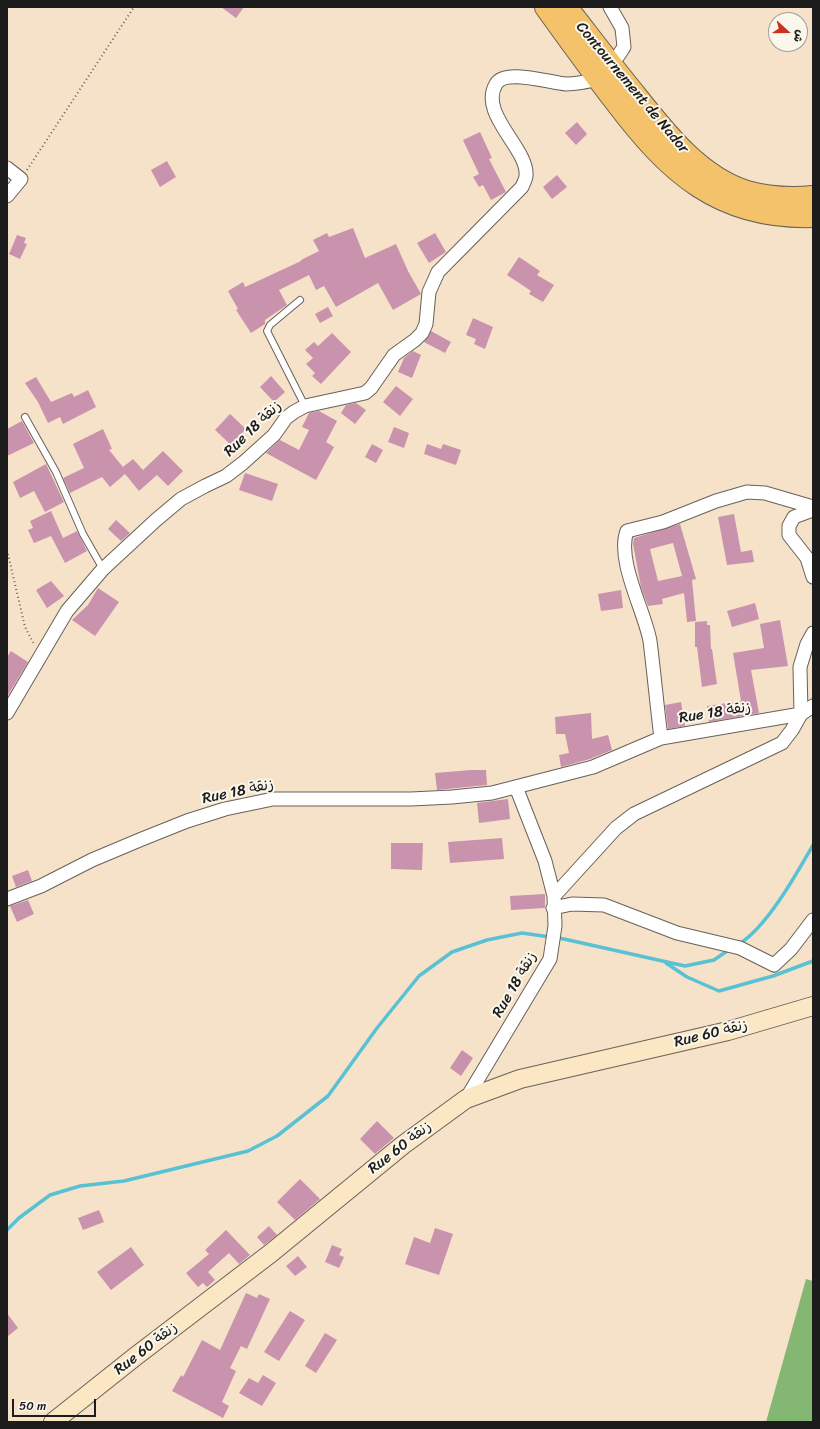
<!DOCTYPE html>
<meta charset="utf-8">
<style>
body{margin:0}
#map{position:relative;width:820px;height:1429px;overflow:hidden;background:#f6e2c9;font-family:Sriracha,"Playpen Sans Arabic",sans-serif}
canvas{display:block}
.frame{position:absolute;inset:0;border:8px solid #1c1c1c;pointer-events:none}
.north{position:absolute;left:768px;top:12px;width:40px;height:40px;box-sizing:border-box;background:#fbf7ec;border:1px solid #a29f99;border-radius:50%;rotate:111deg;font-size:11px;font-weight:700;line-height:16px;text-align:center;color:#1c1c1c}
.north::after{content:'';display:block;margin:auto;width:14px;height:18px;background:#c8321e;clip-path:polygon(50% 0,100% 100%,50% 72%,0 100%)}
.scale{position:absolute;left:12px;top:1399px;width:84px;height:18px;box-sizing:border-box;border:2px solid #1c1c1c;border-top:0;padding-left:5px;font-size:12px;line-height:14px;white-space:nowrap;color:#1c1c1c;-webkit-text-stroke:3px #fbf7ec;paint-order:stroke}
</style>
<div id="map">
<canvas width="820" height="1429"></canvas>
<div class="frame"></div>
<div class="north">ش</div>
<div class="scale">50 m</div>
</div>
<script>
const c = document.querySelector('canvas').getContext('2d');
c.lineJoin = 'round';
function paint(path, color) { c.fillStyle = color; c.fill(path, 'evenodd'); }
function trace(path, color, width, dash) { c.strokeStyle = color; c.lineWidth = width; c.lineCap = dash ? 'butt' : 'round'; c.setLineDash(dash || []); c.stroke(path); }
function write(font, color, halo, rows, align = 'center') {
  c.font = font + ' Sriracha,"Playpen Sans Arabic",sans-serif'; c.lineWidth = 4; c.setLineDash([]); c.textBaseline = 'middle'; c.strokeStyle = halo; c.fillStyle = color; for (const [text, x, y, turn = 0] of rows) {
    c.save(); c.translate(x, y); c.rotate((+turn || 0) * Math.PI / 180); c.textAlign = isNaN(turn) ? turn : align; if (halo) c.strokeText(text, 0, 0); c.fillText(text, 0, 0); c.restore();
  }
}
const forest = new Path2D(`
 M806,1279l7,2v141h-47z`);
const stream = new Path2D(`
 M739,944c28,-17 58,-71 74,-99
 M666,963l21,14 32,14 54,-15 40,-15
 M7,1230l12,-12 31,-23 30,-9 44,-5 124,-30 29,-15 51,-40 49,-68 42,-52 33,-24 35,-12 35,-7 42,6 121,27 29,-6 16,-11`);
const building = new Path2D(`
 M221,7h23l-8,11z
 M577,122l10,12 -11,11 -11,-12z
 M480,132l12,26 -3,1 17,33 -15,8 -8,-15 -4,2 -6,-10 6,-3 -16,-34z
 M167,161l9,16 -16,10 -9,-17z
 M557,175l10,12 -15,12 -9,-12z
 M353,228l12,30 31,-14 12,27 13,23 -28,16 -15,-27 -42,24 -12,-21 -8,4 -7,-15 -30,15 8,15 -22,15v4l-14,9 -15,-23 2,-1 -10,-18 15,-9 2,5 56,-26v-1l18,-9 -6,-11 14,-7 2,4z
 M435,233l11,19 -17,11 -12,-20z
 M17,235l9,3 -2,5 3,1 -7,15 -11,-5z
 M519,257l21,14 -3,4 17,10 -11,17 -14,-8 2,-3 -24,-16z
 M328,307l5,9 -13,7 -5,-9z
 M473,318l20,9 -8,22 -11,-5 2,-5 -10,-4z
 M431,331l20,11 -6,11 -21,-11z
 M332,333l19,19 -30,32 -9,-8 3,-3 -9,-9 7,-6 -8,-8 9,-8 4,4z
 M413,351l8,4 -9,23 -14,-6 6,-14z
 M271,376l14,16 -11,10 -14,-15z
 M36,377l15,25 21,-9 2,4 14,-7 8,17 -33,17 -3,-7 -12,6 -10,-21 -13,-19z
 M396,386l17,13 -13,17 -17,-14z
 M356,403l10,7 -11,14 -14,-11 5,-8z
 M319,411l18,10 -11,21 8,5 -18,33 -50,-27 14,-13 19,10 10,-20 -7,-3 7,-14z
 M230,414l16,15 -15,16 -16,-15z
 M22,421l12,22 -27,13v-27z
 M394,427l15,6 -5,15 -16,-6z
 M103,429l9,20 -3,1 14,17 10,-8 10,11 20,-19 20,20 -15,15 -11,-11 -18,16 -14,-17 -15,13 -8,-10 -32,16 -7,-15 21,-10 -11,-24z
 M372,444l11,6 -7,13 -11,-6z
 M427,444l14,5 2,-5 18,6 -5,15 -32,-11z
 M46,464l18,38 -19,10 -11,-21 -14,7 -7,-16z
 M245,473l33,11 -6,17 -33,-11z
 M51,511l12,27 14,-7 10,20 -22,12 -14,-27 -17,7 -6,-13 5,-2 -3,-7z
 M734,514l7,38 11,-2 2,12 -27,3 -9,-48z
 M116,520l14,13 -9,8 -13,-12z
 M680,524l16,55 -4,1 4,41 -9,1 -3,-29 -22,6 1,5 -15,2 -7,-19 -8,-43 1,-6zM673,543l9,33 -24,5 -8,-32z
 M51,581l13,15 -17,12 -11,-18z
 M98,588l21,14 -24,34 -23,-16 16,-15z
 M621,590l2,18 -22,3 -3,-17z
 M755,603l4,16 -27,8 -5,-16z
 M780,620l8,46 -37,4 8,43 -50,9 -2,-16 34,-5 -8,-48 31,-5 -4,-24z
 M707,621v4h3l1,24h1l5,35 -15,3 -5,-40h-2v-25z
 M11,651l17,11 -20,33 -1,-38z
 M681,702l4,24 -17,3 -3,-24z
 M591,713l1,26 16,-4 4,15 -22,9 -29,8 -2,-12 10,-2 -4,-19h-9l-1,-17z
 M471,770h15l1,15 -50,5 -2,-17z
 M508,799l2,20 -31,4 -2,-20z
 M502,838l2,21 -54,4 -2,-21z
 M391,843h32l-1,27 -31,-1z
 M28,870l4,11 -16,6 -4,-11z
 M545,894v14l-34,2 -1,-14z
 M28,900l6,14 -17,8 -7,-16z
 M462,1050l11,8 -12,18 -11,-8z
 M377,1121l17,17 -19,16 -15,-15z
 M300,1179l20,20 -25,21 -18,-18z
 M99,1210l5,12 -21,8 -5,-12z
 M269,1226l8,9 -13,10 -7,-8z
 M435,1228l18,6 -14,41 -34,-11 9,-27 16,6z
 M226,1230l24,25 -11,9 -10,-11 -21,19 7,8 -8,7 -4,-4 -5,4 -12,-14 23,-19 -4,-4z
 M332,1245l10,4 -3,6 5,2 -5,11 -14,-6z
 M131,1247l13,18 -33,25 -14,-18z
 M298,1256l9,11 -12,9 -9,-10z
 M246,1293l11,5 2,-4 11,5 -23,50 -6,-3 -11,22 6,3 -14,31 7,4 -6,12 -51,-27 9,-16 2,2 19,-37 18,10z
 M290,1311l15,9 -26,41 -15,-9z
 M7,1313l11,15 -11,9z
 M325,1333l12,7 -21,33 -11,-7z
 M263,1375l13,8 -14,23 -23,-13 10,-15 9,5z`);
const path = new Path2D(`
 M27,170l107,-163
 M7,550l18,77 9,17`);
const lane = new Path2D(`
 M300,300l-30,25 -3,6 38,75
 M25,417l31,55 27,62 20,35`);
const street = new Path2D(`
 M7,168l14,11 -14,17
 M813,510l-19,7 -5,9v9l18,23 6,19
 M7,713l60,-102 36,-42 53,-49 25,-21 24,-13 21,-10 17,-13 31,-28 12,-17 8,-6 11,-6 60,-13 6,-5 23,-33 21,-15 7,-7 4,-9 3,-32 9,-20 84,-85c1,-3 4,-8 4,-11 3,-27 -48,-62 -30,-92 9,-16 54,-1 70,0 8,0 22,-2 30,-5 10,-4 22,-23 28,-32l-2,-19 -12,-21
 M661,738c-4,-32 -7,-65 -11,-97 -5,-29 -34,-81 -23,-110l36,-9 53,-21 31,-9 18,1 48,14
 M554,896l62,-68 18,-14 148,-71 10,-13 9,-16 -1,-47 7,-23 6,-11
 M7,899l34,-13 51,-26 50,-21 45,-18 38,-12 48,-10h138l41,-2 40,-4 101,-26 68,-29 140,-24 12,-8
 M553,908l19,-4 32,1 73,28 63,15 34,17 17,-16 22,-29
 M466,1099l84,-140 5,-33 -1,-30 -9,-35 -29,-74`);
const secondary = new Path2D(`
 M53,1422l83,-66 135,-103 132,-108 63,-46 54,-20 208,-48 85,-25`);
const highway = new Path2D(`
 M546,7c23,32 46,64 70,95 53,70 103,117 197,114
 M566,7c22,28 43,56 66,84 30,38 66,86 115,101 21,6 44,7 66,5`);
const streetNames = [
 ["Contournement de Nador",632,88,50],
 ["Rue 18 زنقة",253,429,-44],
 ["Rue 18 زنقة",715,713,-9],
 ["Rue 18 زنقة",238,792,-12],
 ["Rue 18 زنقة",515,985,-60],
 ["Rue 60 زنقة",711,1034,-14],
 ["Rue 60 زنقة",400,1148,-38],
 ["Rue 60 زنقة",146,1349,-38]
];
paint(forest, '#84b772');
trace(stream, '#58c1d4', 3.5);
paint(building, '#c993ae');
trace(lane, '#686159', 8);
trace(street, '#686159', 15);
trace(secondary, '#686159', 20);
trace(highway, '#686159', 24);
trace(path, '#686159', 2, [1, 3]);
trace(lane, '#fff', 6);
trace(street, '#fff', 13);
trace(secondary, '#fbe7c3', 18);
trace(highway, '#f4c26a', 22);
write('15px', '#1c1c1c', '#fbf7ec', streetNames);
</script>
